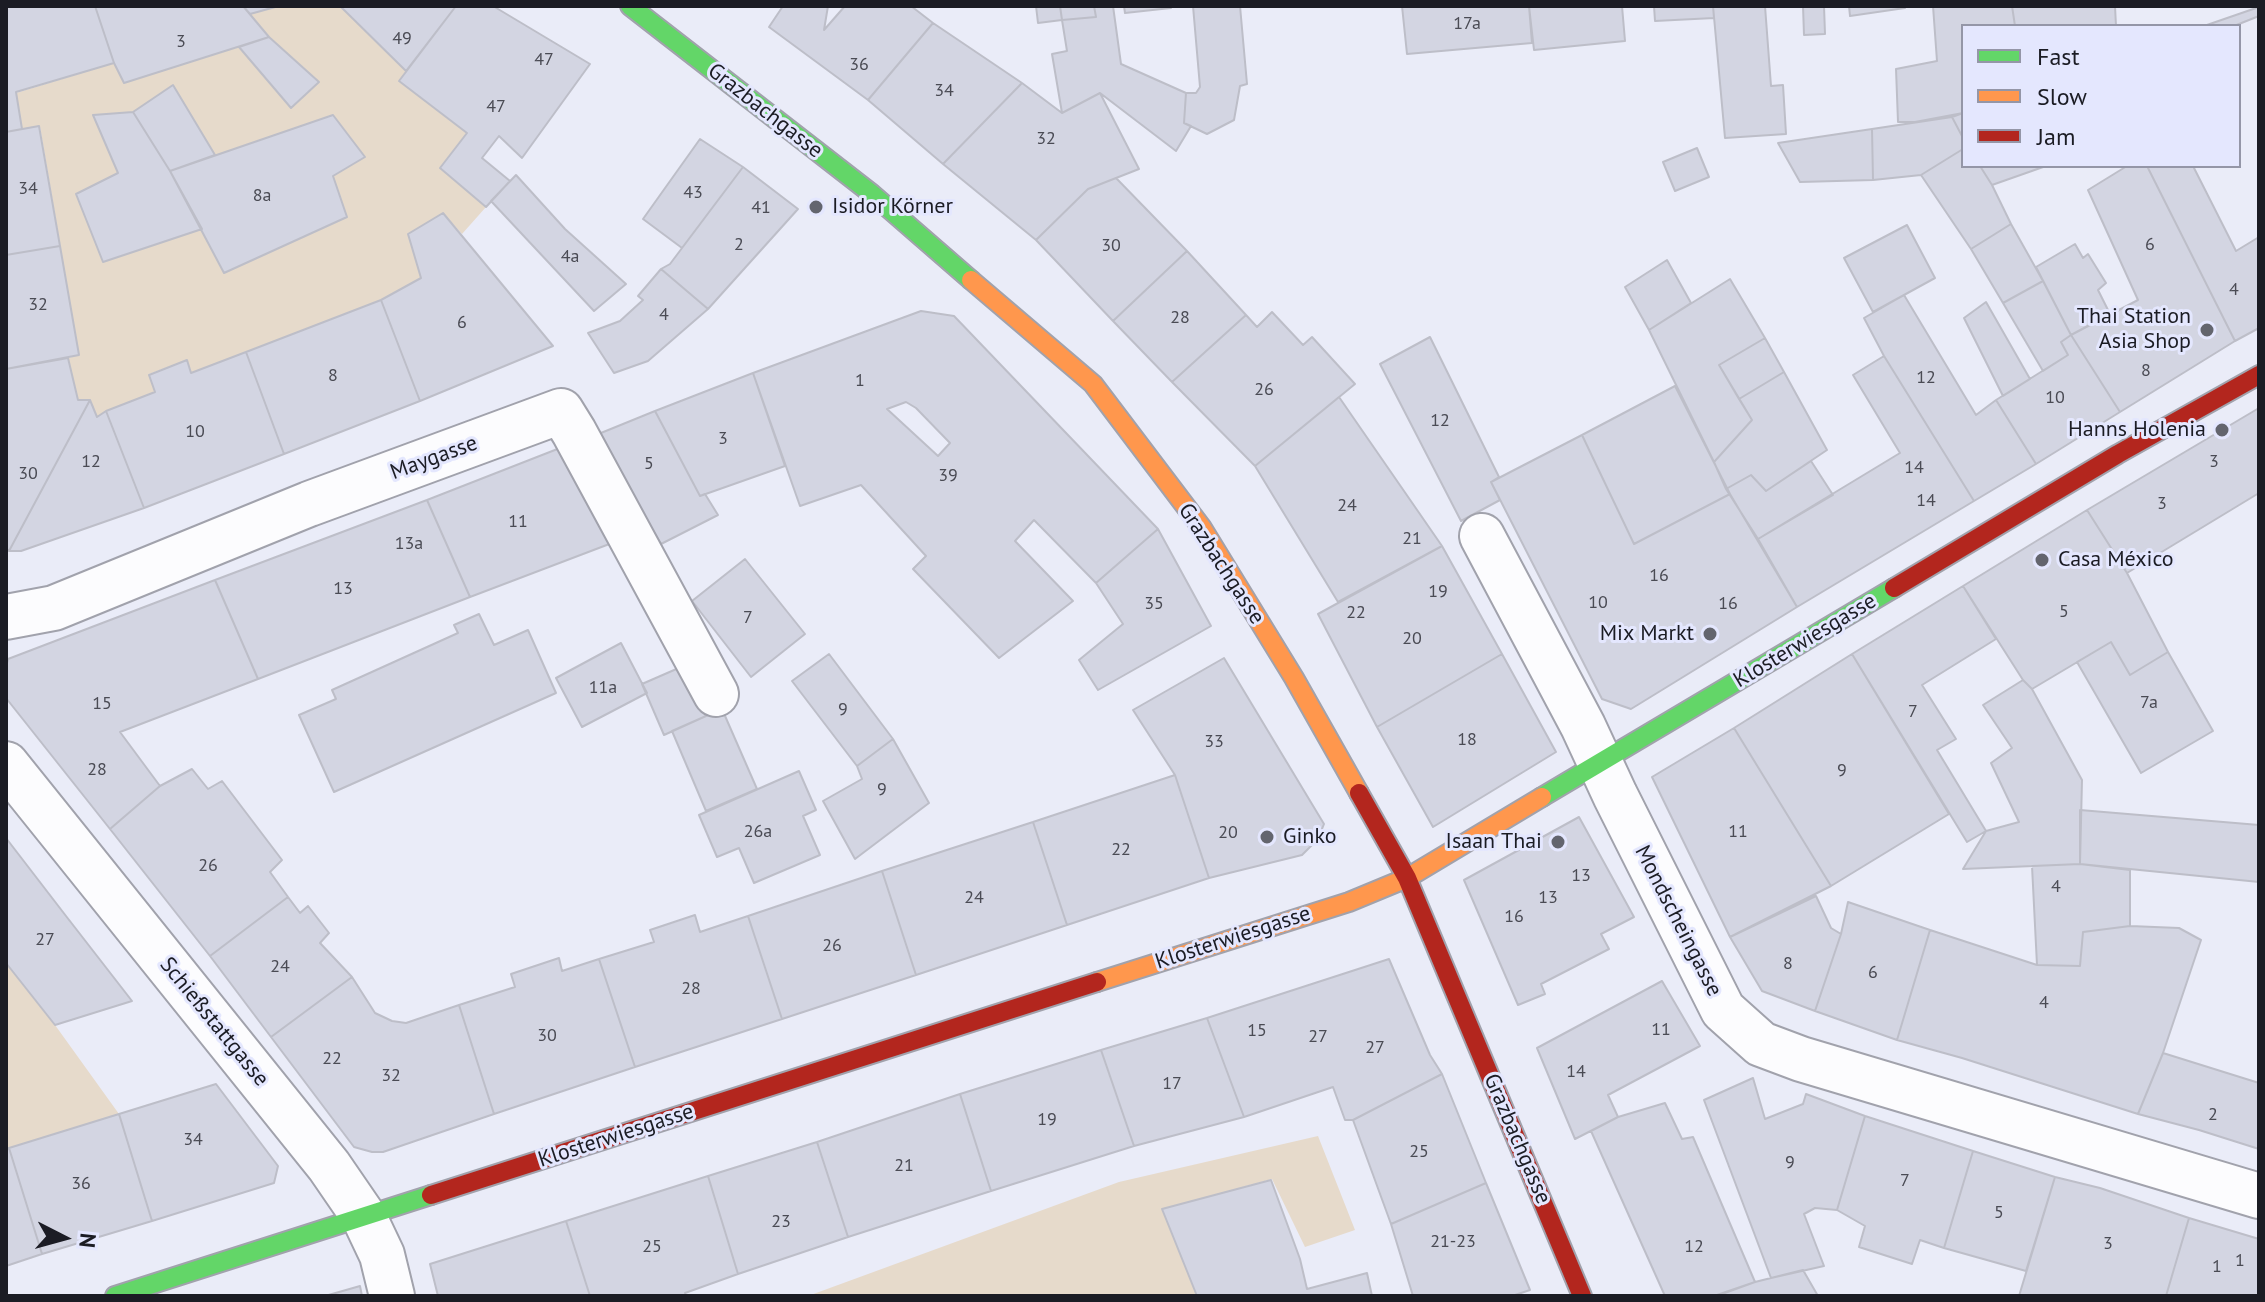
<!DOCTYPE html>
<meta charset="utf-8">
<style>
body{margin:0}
#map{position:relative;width:2265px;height:1302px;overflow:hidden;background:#eaecf8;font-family:"PT Sans",sans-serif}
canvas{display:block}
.frame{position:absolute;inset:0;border:8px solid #1b1c24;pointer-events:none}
.legend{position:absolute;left:1961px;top:24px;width:280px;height:144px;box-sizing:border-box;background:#e4e7fe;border:2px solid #9496a7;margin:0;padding:10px 14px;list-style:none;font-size:24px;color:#1b1c24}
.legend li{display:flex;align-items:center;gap:16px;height:40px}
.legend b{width:40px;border:2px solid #9496a7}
.north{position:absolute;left:24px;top:1198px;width:80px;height:80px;-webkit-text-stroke:6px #e4e7fe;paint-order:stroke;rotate:96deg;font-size:22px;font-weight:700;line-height:32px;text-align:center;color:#1b1c24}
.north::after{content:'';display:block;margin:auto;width:28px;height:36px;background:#1b1c24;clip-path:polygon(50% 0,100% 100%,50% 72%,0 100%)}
</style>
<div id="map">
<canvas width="2265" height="1302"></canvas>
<div class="frame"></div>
<ul class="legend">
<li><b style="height:10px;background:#63d668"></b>Fast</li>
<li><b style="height:10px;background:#ff974d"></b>Slow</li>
<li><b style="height:10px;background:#b3261e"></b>Jam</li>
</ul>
<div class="north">N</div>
</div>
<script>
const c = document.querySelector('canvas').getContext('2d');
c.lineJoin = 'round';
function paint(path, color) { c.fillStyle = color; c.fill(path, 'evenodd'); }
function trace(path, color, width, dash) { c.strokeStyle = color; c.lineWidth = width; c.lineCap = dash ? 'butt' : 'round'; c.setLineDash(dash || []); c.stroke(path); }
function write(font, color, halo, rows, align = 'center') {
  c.font = font + ' "PT Sans",sans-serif'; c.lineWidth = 6; c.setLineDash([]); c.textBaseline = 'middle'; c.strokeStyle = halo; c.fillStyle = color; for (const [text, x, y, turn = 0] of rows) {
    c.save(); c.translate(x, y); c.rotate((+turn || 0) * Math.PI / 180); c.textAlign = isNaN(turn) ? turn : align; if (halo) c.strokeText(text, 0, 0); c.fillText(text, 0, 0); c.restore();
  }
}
const green = new Path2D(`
 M279,6h61l66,65 -6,10 67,52 -27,35 46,39 -24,27 -19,-21 -35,21 13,44 -40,22 -190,73 -4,-13 -38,14 6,18 -49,19 -9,6 -7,-17h-12l-10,-42 11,-3 -39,-228 -18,2 -6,-36 98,-30 10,20 115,-36 52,61 28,-26 -50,-45 -19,-23z
 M6,963l49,62 64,89 -113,35z
 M1318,1136l37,94 -50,17 -33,-68 -109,30 34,87h-389l311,-114z`);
const building = new Path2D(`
 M6,6h89l19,57 -98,29 6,37 -16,3z
 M95,6h148l26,31 -145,46 -10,-20z
 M243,6h36l-29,8z
 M340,6h116l-50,65z
 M456,6h37l97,58 -68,94 -23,-22 -17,22 28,23 -24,26 -46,-39 27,-35 -68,-52z
 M783,6h45l-4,24 21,-24h66l22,17 -65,77 -99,-73z
 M1036,6h24l2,14 -24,3z
 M1060,6h34l2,11 -34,3z
 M1094,6h19l8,58 65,29 -2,30 7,3 -15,25 -76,-58 -38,20 -10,-59 15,-3 -5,-31 34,-3z
 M1124,6h47v2l-46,5z
 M1193,6h47l7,78 -7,2 -6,34 -27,14 -23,-11 2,-30h10l4,-6z
 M1402,6h127l3,37 -125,11z
 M1529,6h93l3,35 -91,9z
 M1654,6h59l1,12 -59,3z
 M1713,6h52l6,80 12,-1 3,49 -61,4z
 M1803,6h21l1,28 -21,1z
 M1849,6h56v2l-55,8z
 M1933,6h79l3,20h-52v87l-48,9h-17l-2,-53 41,-8z
 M2012,6h103l1,20h-101z
 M2259,7v9l-25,10h-30z
 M933,23l89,60 -79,81 -75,-64z
 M269,37l50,45 -28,26 -52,-61z
 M1022,83l40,30 38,-20 39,76 -51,20 -52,51 -93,-76z
 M173,85l42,70 -45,16 -37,-59z
 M133,112l37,59 32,58 -99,33 -27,-68 42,-21 -25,-58z
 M1963,113v25l-11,-21z
 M333,115l32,42 -32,19 14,41 -123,56 -54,-102z
 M1952,117l11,21v11l-42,26 -48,5 -1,-51z
 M39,126l21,120 -54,9v-123z
 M1872,129l1,51 -73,2 -22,-39z
 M700,139l43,28 -61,81 -39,-29z
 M1697,148l12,29 -34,14 -12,-29z
 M1963,149v17h17l12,19 19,39 -40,25 -50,-74z
 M1980,166h66l-54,19z
 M2127,166h20l88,175 -115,71 -49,-77 67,-35 -50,-110z
 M2147,166h46l43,85 23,-14v91l-24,13z
 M743,167l55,42 -90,100 -47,-40 9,-5z
 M516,175l49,54 61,55 -32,27 -103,-110z
 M1116,178l71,73 -74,70 -77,-81 52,-51z
 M443,213l110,133 -133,55 -39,-101 40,-22 -13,-44z
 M2011,224l32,57 -40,22 -32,-54z
 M1907,225l28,53 -62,34 -29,-54z
 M2075,244l8,14 5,-4 18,29 -8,7 12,24 -39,21 -35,-68z
 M60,246l19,109 -73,14v-114z
 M1187,251l59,64 -74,67 -59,-61z
 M1667,260l24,43 -42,27 -24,-43z
 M661,269l47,40 -60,52 -34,12 -26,-40 32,-12 23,-21 -5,-4z
 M1730,279l35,59 -46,27 33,55 -38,42 -65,-132z
 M2043,281l28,54 -10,7 7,13 -25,16 -40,-68z
 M1904,295l72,120 20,-15 40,64 -62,37 -90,-145 -20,-38z
 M381,300l39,101 -136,53 -38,-102z
 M1986,302l44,77 -27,17 -39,-78z
 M921,311l33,5 204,213 -62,54 -62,-63 -19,21 58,60 -74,57 -86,-89 13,-13 -65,-71 -61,21 -47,-133zM906,402l10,6 34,35 -12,13 -51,-47z
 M1272,312l31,33 9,-8 43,47 -100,82 -83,-84 74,-67 11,12z
 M2071,335l49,77 -84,52 -40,-64 72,-45 -7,-13z
 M1430,337l69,140 -8,5 9,18 -39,21 -81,-157z
 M1765,338l19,34 -45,27 -20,-34z
 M246,352l38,102 -140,54 -38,-97 49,-19 -6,-17 38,-15 4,13z
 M1884,356l90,145 -177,106 -39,-68 142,-86 -47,-78z
 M68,358l10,42h12l-81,151 -3,-3v-179z
 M1784,372l43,78 -61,41 -15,-16 -25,14 -12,-27 38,-42 -13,-21z
 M753,373l32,93 -85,30 -45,-85z
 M1675,386l55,108 -96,50 -52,-109z
 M1339,397l103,149 -104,56 -83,-136z
 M90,400l7,17 9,-6 38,97 -123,43h-12z
 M2259,408v85l-132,80 -40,-63z
 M655,411l45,85 5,-2 13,21 -57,29 -65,-109z
 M1582,435l52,109 96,-50 67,113 -166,102 -29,-10 -111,-217z
 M560,448l52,95 -142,54 -43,-97z
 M1811,461l22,34 -75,44 -32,-50 25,-14 15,16z
 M427,500l43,97 -212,82 -43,-99z
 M2087,510l40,63 41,79 -38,23 -19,-33 -79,47 -9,-9 -60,-94z
 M1158,529l53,97 -113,64 -19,-30 44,-36 -27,-41z
 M1442,546l60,108 -125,73 -59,-113z
 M745,559l60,75 -54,43 -59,-76z
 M215,580l43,99 -138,53 40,54 -50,43 -104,-131v-31l2,-8z
 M1963,586l33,53 -74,46 34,54 -19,11 49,81 -19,11 -115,-188z
 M479,614l15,31 34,-15 28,63 -222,99 -35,-77 37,-16 -4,-9 126,-57 -4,-8z
 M2111,642l19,33 38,-23 45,79 -72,42 -64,-111z
 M621,643l26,50 -65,34 -26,-49z
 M829,654l64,85 -36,27 -65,-85z
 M1502,654l54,98 -123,75 -56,-100z
 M1852,654l97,160 -118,72 -97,-158z
 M1224,658l100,166 -6,15 -16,16 -93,23 -34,-103 -42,-65z
 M681,667l25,49 -42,19 -22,-51z
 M2023,680l9,9 50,91 -2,84 -117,5 23,-38 33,-9 -28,-59 21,-15 -29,-43z
 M722,709l35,80 -51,22 -34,-80z
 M1734,728l97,158 -101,51 -78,-160z
 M893,739l36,64 -74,56 -32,-58 39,-22 -5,-13z
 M192,769l16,20 14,-8 60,79 -12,12 18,25 -78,59 -100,-127 50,-43z
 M799,771l17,39 -13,6 17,39 -66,28 -15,-35 -22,9 -18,-42z
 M1175,775l34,103 -142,47 -34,-103z
 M2080,810l179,15v57l-179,-18z
 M1579,817l55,100 -33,17 8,15 -68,35 4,10 -27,11 -54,-125z
 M1033,822l34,103 -151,50 -34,-104z
 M6,838l60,78 66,85 -77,24 -49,-62z
 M2080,864l50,6v56l-47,6 -3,34 -43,-1 -5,-99z
 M882,871l34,104 -134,44 -34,-103z
 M1816,896l15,32 10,6 -26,77 -53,-20 -32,-54z
 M288,897l12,16 8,-7 21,27 -9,10 32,34 -81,60 -61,-81z
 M1848,902l82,28 -33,110 -82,-29 26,-77z
 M695,915l5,17 48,-16 34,103 -147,48 -36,-108 55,-17 -4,-12z
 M2130,926l49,2 22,12 -38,113 -25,61 -176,-56 -65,-18 33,-110 107,35 43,1 3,-34z
 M559,958l3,13 37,-12 36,108 -141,47 -35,-109 56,-18 -4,-13z
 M1389,959l41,96 12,19 -89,46h-8l-12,-33 -89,30 -37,-99z
 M352,977l23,36 17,8 14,2 53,-18 35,109 -111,38h-11l-18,-5 -83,-110z
 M1662,981l38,65 -92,49 10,22 -43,22 -38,-91z
 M1207,1018l37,99 -110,29 -33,-96z
 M1101,1050l33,96 -143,45 -31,-97z
 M2163,1053l96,30v66l-60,-19 -61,-16z
 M1442,1074l44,109 -95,41 -38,-104z
 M1753,1078l12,41 38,-15 3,-10 59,22 -28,94 -22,-2 -11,6 20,52 -53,12 -67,-178z
 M216,1084l62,82 -4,17 -122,38 -33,-107z
 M960,1094l31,97 -143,46 -31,-95z
 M1665,1103l17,36 11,-2 62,145 -41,14h-49l-74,-165 27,-14z
 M119,1114l33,107 -110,33 -33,-106z
 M1865,1116l108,35 -29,97 -24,-8 -8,24 -53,-17 6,-21 -28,-16z
 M817,1142l31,95 -110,37 -30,-98z
 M9,1148l33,106 -36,12v-117z
 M1973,1151l82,26 -29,94 -82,-23z
 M708,1176l30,98 -53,19 1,3h-96l-24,-75z
 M2055,1177l45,11 89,30 -23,78h-147z
 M1271,1180l29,79 7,30 60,-16 5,23h-175l-35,-87z
 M1486,1183l44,107 -18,6h-99l-22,-72z
 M2189,1218l70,21v57h-93z
 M566,1221l24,75h-152l-8,-32z
 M1803,1270l15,26h-95l-1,-2 33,-12z
 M360,1286l2,10h-37z`);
const street = new Path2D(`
 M1482,536l101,190 32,69 108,215 38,34 40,15 458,137
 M6,617l48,-9 255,-104 252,-93 13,21 142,262
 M6,764l323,402 35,51 18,38 10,41`);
const fast = new Path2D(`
 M630,6l242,188 99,86
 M1542,797l352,-209
 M115,1296l316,-101`);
const slow = new Path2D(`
 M971,280l122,104 109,144 92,150 65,115
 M1097,982l252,-80 58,-24 135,-81`);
const jam = new Path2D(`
 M1894,588l224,-134 141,-79
 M1359,793l48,85 175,418
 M431,1195l666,-213`);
const markers = [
 [816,207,8,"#63656e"],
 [2207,330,8,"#63656e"],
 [2222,430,8,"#63656e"],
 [2042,560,8,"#63656e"],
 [1710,634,8,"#63656e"],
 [1267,837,8,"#63656e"],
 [1558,842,8,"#63656e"]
];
const numberNames = [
 ["17a",1467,24],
 ["49",402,39],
 ["3",181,42],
 ["47",544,60],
 ["36",859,65],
 ["34",944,91],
 ["47",496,107],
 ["32",1046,139],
 ["34",28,189],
 ["43",693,193],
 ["8a",262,196],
 ["41",761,208],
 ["2",739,245],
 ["6",2150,245],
 ["30",1111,246],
 ["4a",570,257],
 ["4",2234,290],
 ["32",38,305],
 ["4",664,315],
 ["28",1180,318],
 ["6",462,323],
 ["8",2146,371],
 ["8",333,376],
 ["12",1926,378],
 ["1",860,381],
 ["26",1264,390],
 ["10",2055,398],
 ["12",1440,421],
 ["10",195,432],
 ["3",723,439],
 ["12",91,462],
 ["3",2214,462],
 ["5",649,464],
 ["14",1914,468],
 ["30",28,474],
 ["39",948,476],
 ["14",1926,501],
 ["3",2162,504],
 ["24",1347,506],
 ["11",518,522],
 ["21",1412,539],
 ["13a",409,544],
 ["16",1659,576],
 ["13",343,589],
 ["19",1438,592],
 ["10",1598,603],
 ["35",1154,604],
 ["16",1728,604],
 ["5",2064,612],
 ["22",1356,613],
 ["7",748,618],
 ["20",1412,639],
 ["11a",603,688],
 ["7a",2149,703],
 ["15",102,704],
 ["9",843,710],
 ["7",1913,712],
 ["18",1467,740],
 ["33",1214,742],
 ["28",97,770],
 ["9",1842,771],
 ["9",882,790],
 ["26a",758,832],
 ["11",1738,832],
 ["20",1228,833],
 ["22",1121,850],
 ["26",208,866],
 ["13",1581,876],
 ["4",2056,887],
 ["24",974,898],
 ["13",1548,898],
 ["16",1514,917],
 ["27",45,940],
 ["26",832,946],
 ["8",1788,964],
 ["24",280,967],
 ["6",1873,973],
 ["28",691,989],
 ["4",2044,1003],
 ["11",1661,1030],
 ["15",1257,1031],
 ["30",547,1036],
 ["27",1318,1037],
 ["27",1375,1048],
 ["22",332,1059],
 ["14",1576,1072],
 ["32",391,1076],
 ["17",1172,1084],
 ["2",2213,1115],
 ["19",1047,1120],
 ["34",193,1140],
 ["25",1419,1152],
 ["9",1790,1163],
 ["21",904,1166],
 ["7",1905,1181],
 ["36",81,1184],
 ["5",1999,1213],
 ["23",781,1222],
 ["21-23",1453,1242],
 ["3",2108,1244],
 ["25",652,1247],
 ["12",1694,1247],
 ["1",2240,1261],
 ["1",2217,1267]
];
const streetNames = [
 ["Grazbachgasse",765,111,38],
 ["Maygasse",434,458,-20],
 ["Grazbachgasse",1221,564,57],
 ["Klosterwiesgasse",1805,641,-31],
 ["Mondscheingasse",1678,921,63],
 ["Klosterwiesgasse",1233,938,-18],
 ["Schießstattgasse",214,1022,51],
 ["Klosterwiesgasse",616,1136,-18],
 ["Grazbachgasse",1517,1139,67]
];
const poiNames = [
 ["Isidor Körner",832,207,"left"],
 ["Thai Station",2191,317],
 ["Asia Shop",2191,342],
 ["Hanns Holenia",2206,430],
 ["Casa México",2058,560,"left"],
 ["Mix Markt",1694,634],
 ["Ginko",1283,837,"left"],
 ["Isaan Thai",1542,842]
];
paint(green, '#e6dacb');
paint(building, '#d3d5e2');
trace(building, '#bdbec8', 2);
trace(street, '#a1a2ac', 48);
trace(fast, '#a1a2ac', 22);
trace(slow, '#a1a2ac', 22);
trace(jam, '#a1a2ac', 22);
trace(street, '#fcfcfe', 44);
trace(fast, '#63d668', 18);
trace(slow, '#ff974d', 18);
trace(jam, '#b3261e', 18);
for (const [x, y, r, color] of markers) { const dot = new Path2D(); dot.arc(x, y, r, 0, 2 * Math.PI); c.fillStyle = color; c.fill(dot); trace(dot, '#e4e7fe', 3); }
write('18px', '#4a4b54', null, numberNames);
write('22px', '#1b1c24', '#e4e7fe', streetNames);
write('22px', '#1b1c24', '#e4e7fe', poiNames, 'right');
</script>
